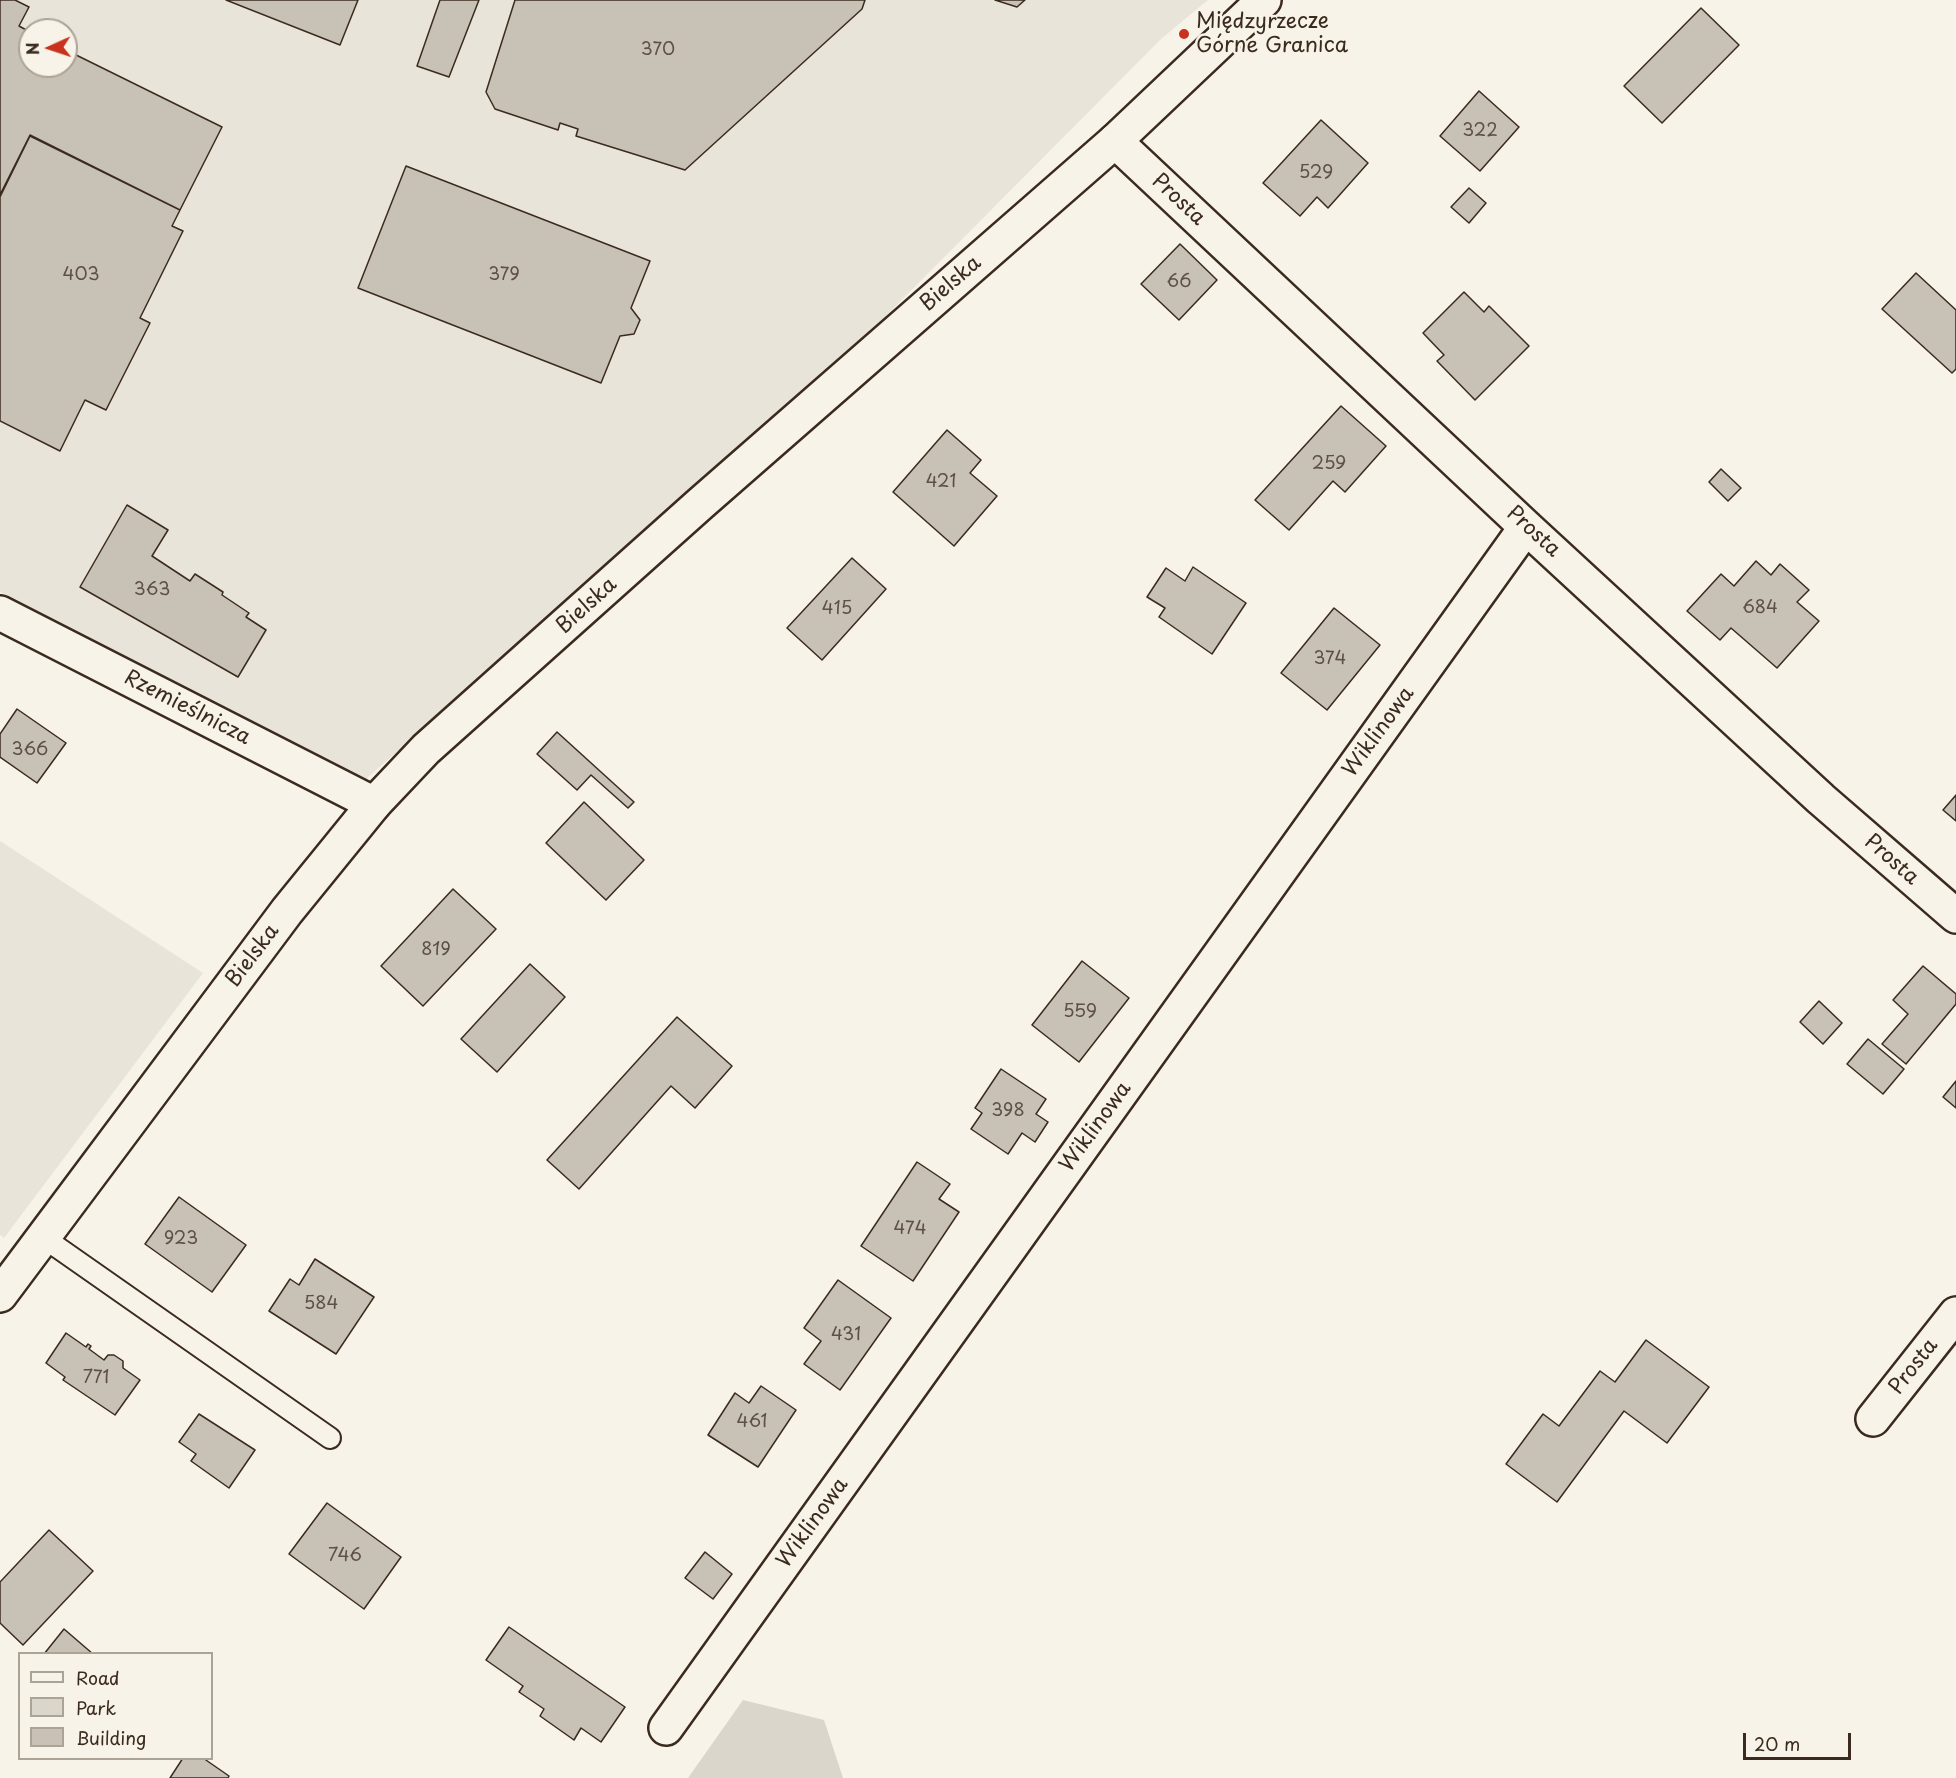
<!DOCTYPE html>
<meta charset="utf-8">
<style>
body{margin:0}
#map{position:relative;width:1956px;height:1778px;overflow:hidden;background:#f7f3e8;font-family:"Playpen Sans",sans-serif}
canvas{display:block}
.legend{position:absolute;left:18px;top:1652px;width:195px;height:108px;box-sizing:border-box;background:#f7f3e8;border:2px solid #aca397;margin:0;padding:8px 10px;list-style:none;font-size:18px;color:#3b2a1e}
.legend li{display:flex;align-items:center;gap:12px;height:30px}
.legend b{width:30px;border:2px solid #aca397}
.north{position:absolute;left:18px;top:18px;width:60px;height:60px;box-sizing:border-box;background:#f7f3e8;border:2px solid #aca397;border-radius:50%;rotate:267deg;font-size:16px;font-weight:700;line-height:24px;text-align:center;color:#3b2a1e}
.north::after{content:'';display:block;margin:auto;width:21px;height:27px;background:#c8321e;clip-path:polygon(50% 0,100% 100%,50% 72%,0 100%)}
.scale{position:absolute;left:1743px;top:1733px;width:108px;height:27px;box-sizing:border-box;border:3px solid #3b2a1e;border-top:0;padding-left:8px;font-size:18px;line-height:21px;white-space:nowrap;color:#3b2a1e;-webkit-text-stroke:4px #f7f3e8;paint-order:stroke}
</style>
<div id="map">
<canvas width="1956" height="1778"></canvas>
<ul class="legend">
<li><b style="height:8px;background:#f7f3e8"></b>Road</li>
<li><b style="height:16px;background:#dbd6cb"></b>Park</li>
<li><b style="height:16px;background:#c8c1b6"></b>Building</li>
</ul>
<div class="north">N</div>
<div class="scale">20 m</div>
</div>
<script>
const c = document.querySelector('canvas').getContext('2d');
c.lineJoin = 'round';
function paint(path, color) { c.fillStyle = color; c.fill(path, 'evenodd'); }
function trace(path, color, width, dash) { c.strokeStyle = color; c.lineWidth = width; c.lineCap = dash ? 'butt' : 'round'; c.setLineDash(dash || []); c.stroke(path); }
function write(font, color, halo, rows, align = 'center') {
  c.font = font + ' "Playpen Sans",sans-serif'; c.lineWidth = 5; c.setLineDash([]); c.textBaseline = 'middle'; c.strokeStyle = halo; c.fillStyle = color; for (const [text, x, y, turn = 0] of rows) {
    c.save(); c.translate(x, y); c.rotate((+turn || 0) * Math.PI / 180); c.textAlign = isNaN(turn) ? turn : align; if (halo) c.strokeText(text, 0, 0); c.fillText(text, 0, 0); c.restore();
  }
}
const built = new Path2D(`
 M0,0h1208l-47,39 -312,314 -483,426 -366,-187zM30,30h36v36h-36z
 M0,841l203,132 -199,265 -4,-3z`);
const green = new Path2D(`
 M743,1700l81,20 19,58h-155z`);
const building = new Path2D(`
 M0,0h15l14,7 -10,19 11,6v34h36v-16l156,77 -42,83 -150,-75 -30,60z
 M226,0h132l-18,45z
 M440,0h39l-30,77 -32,-11z
 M515,0h350l-3,9 -177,161 -109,-34 2,-7 -18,-6 -2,7 -63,-21 -9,-17z
 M995,0h30l-8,7z
 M1701,8l38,37 -77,78 -38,-37z
 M1479,91l40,36 -39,44 -40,-35z
 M1321,120l47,43 -40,45 -11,-11 -17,19 -37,-33z
 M30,136l150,74 -8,16 11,5 -43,87 10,5 -44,87 -21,-10 -25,51 -60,-30v-224z
 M406,166l244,95 -19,47 9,12 -6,14 -14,2 -19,47 -243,-95z
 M1469,188l17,15 -17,20 -18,-16z
 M1180,244l37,36 -38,40 -38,-36z
 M1916,273l40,37v59l-4,4 -70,-64z
 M1464,292l20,20 5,-6 40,40 -54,54 -38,-39 7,-6 -21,-22z
 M1341,406l45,40 -41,46 -12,-11 -44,49 -34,-30z
 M947,430l34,30 -11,13 27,23 -43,50 -61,-54z
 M1721,469l20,19 -13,13 -19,-19z
 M127,505l41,25 -16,26 38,25 5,-7 28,18 -1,3 27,18 -3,4 20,13 -28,47 -158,-90z
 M852,558l34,31 -64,71 -35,-32z
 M1756,561l15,14 9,-11 29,26 -12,12 22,19 -42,47 -46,-40 -11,12 -33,-29 34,-37 13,12z
 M1193,567l53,36 -34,51 -53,-37 6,-9 -18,-11 19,-29 19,13z
 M1334,608l46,37 -53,65 -46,-37z
 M17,709l49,34 -29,40 -37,-26v-23z
 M557,732l77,70 -6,6 -37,-33 -14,15 -40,-36z
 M1956,795v26l-13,-11z
 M584,802l60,58 -38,40 -60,-57z
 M453,889l43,40 -73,77 -42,-40z
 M1082,961l47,37 -50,64 -47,-37z
 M530,964l35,33 -68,75 -36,-33z
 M1923,966l33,28v10l-50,60 -24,-20 26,-30 -15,-14z
 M1819,1001l23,22 -19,21 -23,-22z
 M677,1017l55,49 -37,42 -24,-22 -92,103 -32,-29z
 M1868,1039l36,30 -21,25 -36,-30z
 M1001,1069l45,30 -10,15 12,8 -13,20 -13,-9 -14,21 -37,-25 11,-16 -7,-5z
 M1956,1081v27l-13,-11z
 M917,1162l33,22 -11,15 20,13 -46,69 -52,-35z
 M179,1197l67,48 -34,47 -67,-48z
 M315,1259l59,38 -38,57 -67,-43 21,-32 9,6z
 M838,1280l53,38 -51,72 -36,-26 17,-23 -17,-13z
 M66,1333l20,14 2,-3 3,2 -2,3 15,11 4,-5h6l9,6v7l17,12 -25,35 -52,-35 2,-3 -19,-14z
 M1646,1340l63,47 -42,56 -43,-32 -67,91 -51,-38 37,-50 16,12 41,-55 15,11z
 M761,1386l35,24 -38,57 -50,-32 27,-42 14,10z
 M199,1414l56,36 -26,38 -38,-27 5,-7 -17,-12z
 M327,1503l74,54 -37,52 -75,-55z
 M49,1530l44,41 -70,74 -23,-22v-41z
 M705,1552l27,22 -19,25 -28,-21z
 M509,1627l116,80 -24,35 -20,-14 -7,12 -34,-24 4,-7 -25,-17 4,-6 -37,-26z
 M64,1629l29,25h-49z
 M183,1758h20l26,18 -1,2h-58z`);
const service = new Path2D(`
 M43,1239l14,8 273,191`);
const minor = new Path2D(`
 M1115,141l411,386 295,272 135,117
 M0,613l374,191
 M1873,1419l83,-105
 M666,1728l860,-1201`);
const tertiary = new Path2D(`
 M0,1295l287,-384 87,-107 52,-55 274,-245 415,-363 149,-141`);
const markers = [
 [1184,34,6,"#c8321e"]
];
const numberNames = [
 ["370",658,50],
 ["322",1480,131],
 ["529",1316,173],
 ["403",81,275],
 ["379",504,275],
 ["66",1179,282],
 ["259",1329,464],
 ["421",941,482],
 ["363",152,590],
 ["684",1760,608],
 ["415",837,609],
 ["374",1330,659],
 ["366",30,750],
 ["819",436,950],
 ["559",1080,1012],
 ["398",1008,1111],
 ["474",910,1229],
 ["923",181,1239],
 ["584",321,1304],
 ["431",846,1335],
 ["771",96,1378],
 ["461",752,1422],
 ["746",345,1556]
];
const poiNames = [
 ["Międzyrzecze",1196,22],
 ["Górne Granica",1196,46]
];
const streetNames = [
 ["Prosta",1178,200,43],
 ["Bielska",951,284,-41],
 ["Prosta",1533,532,42],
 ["Bielska",587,606,-42],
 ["Rzemieślnicza",187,708,27],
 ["Wiklinowa",1379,732,-54],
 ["Prosta",1891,860,41],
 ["Bielska",253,956,-53],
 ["Wiklinowa",1096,1127,-54],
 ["Prosta",1914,1367,-52],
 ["Wiklinowa",813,1523,-54]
];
paint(built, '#e9e4d9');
paint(green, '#dbd6cb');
paint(building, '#c8c1b6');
trace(building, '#3b2a1e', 1.5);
trace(service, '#3b2a1e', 24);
trace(minor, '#3b2a1e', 38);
trace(tertiary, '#3b2a1e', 38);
trace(service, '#f7f3e8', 20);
trace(minor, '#f7f3e8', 33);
trace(tertiary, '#f7f3e8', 33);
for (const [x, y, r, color] of markers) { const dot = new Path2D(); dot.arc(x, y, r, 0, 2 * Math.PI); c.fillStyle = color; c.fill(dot); trace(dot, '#f7f3e8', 2); }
write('18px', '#5e5044', null, numberNames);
write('21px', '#3b2a1e', '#f7f3e8', poiNames, 'left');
write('21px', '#3b2a1e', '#f7f3e8', streetNames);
</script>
